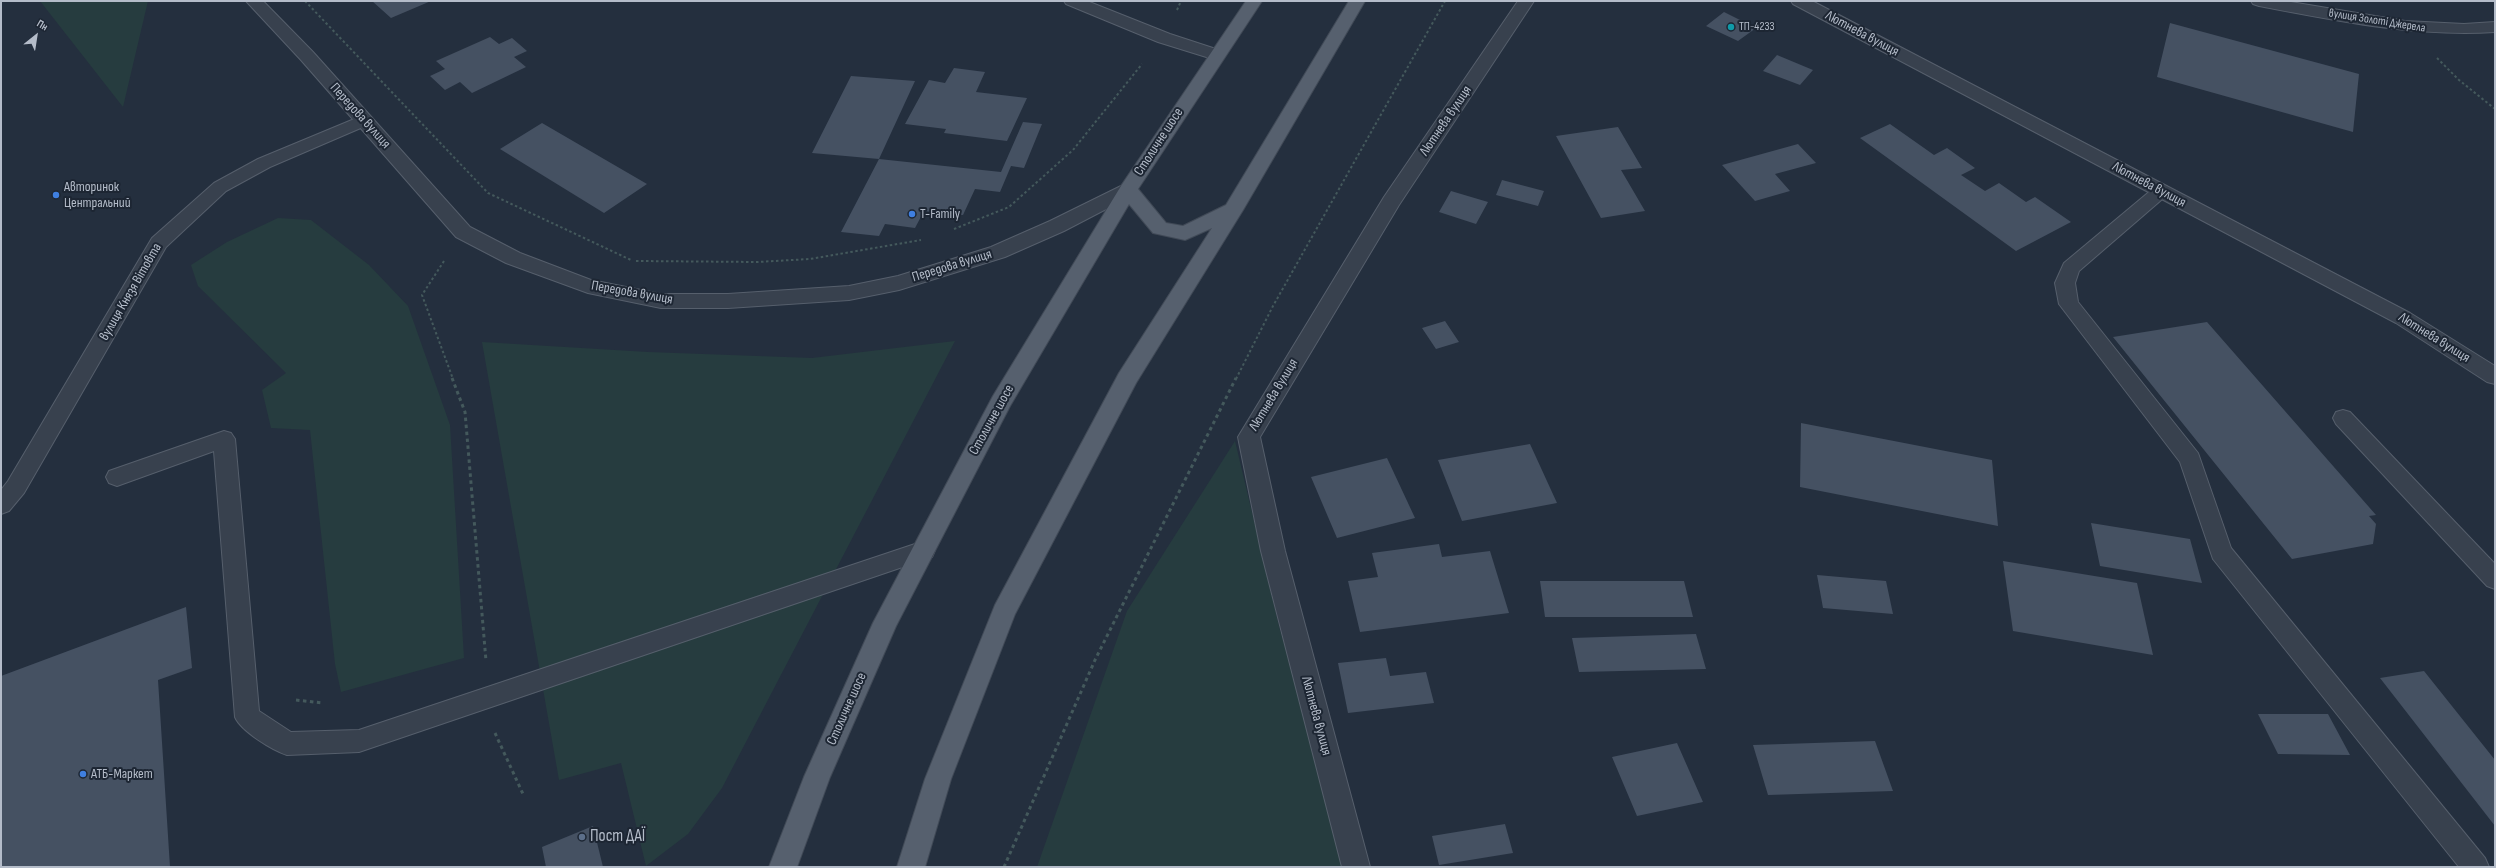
<!DOCTYPE html>
<meta charset="utf-8">
<style>
body{margin:0}
#map{position:relative;width:2496px;height:868px;overflow:hidden;background:#242f3e;font-family:"Sofia Sans Condensed",sans-serif}
canvas{display:block}
.frame{position:absolute;inset:0;border:2px solid #b4bcc9;pointer-events:none}
.north{position:absolute;left:16px;top:16px;width:40px;height:40px;-webkit-text-stroke:3px #1d2633;paint-order:stroke;rotate:30deg;font-size:11px;font-weight:700;line-height:16px;text-align:center;color:#b4bcc9}
.north::after{content:'';display:block;margin:auto;width:14px;height:18px;background:#b4bcc9;clip-path:polygon(50% 0,100% 100%,50% 72%,0 100%)}
</style>
<div id="map">
<canvas width="2496" height="868"></canvas>
<div class="frame"></div>
<div class="north">Пн</div>
</div>
<script>
const c = document.querySelector('canvas').getContext('2d');
c.lineJoin = 'round';
function paint(path, color) { c.fillStyle = color; c.fill(path, 'evenodd'); }
function trace(path, color, width, dash) { c.strokeStyle = color; c.lineWidth = width; c.lineCap = dash ? 'butt' : 'round'; c.setLineDash(dash || []); c.stroke(path); }
function write(font, color, halo, rows, align = 'center') {
  c.font = font + ' "Sofia Sans Condensed",sans-serif'; c.lineWidth = 4; c.setLineDash([]); c.textBaseline = 'middle'; c.strokeStyle = halo; c.fillStyle = color; for (const [text, x, y, turn = 0] of rows) {
    c.save(); c.translate(x, y); c.rotate((+turn || 0) * Math.PI / 180); c.textAlign = isNaN(turn) ? turn : align; if (halo) c.strokeText(text, 0, 0); c.fillText(text, 0, 0); c.restore();
  }
}
const green = new Path2D(`
 M40,1h108l-25,106z
 M278,218l33,2 58,45 39,41 42,119 14,233 -123,34 -6,-28 -25,-234 -39,-2 -9,-38 24,-17 -88,-87 -7,-21 36,-23z
 M955,341l-233,447 -34,46 -42,32 -25,-103 -62,17 -77,-438 166,10 164,6z
 M1235,441l45,189 75,237h-318l90,-256z`);
const building = new Path2D(`
 M372,1h59l-40,17z
 M1724,12l32,16 -18,13 -32,-15z
 M2170,23l189,51 -6,58 -196,-55z
 M490,37l9,7 13,-6 15,13 -13,6 12,10 -54,26 -12,-11 -15,8 -15,-14 15,-7 -9,-8z
 M1777,55l36,15 -13,15 -37,-14z
 M954,68l31,4 -9,20 51,6 -20,43 -63,-8 2,-4 -41,-5 24,-44 16,3z
 M851,76l64,5 -36,78 -67,-6z
 M1023,122l19,2 -18,44 -13,-2 -11,26 -25,-3 -12,26 -39,-4 -9,17 -30,-4 -6,12 -38,-4 38,-73 122,13z
 M542,123l105,61 -43,29 -104,-64z
 M1890,124l44,31 13,-7 28,20 -14,7 24,16 14,-8 27,19 9,-5 36,25 -55,29 -156,-113z
 M1618,127l24,41 -21,2 24,41 -44,7 -45,-82z
 M1798,144l18,19 -41,11 15,17 -35,10 -33,-36z
 M1502,180l42,11 -6,15 -42,-11z
 M1451,191l37,11 -12,22 -37,-12z
 M1445,321l14,21 -23,7 -14,-21z
 M2207,322l169,193 -7,1 7,8 -3,20 -81,15 -179,-222z
 M1801,423l191,37 6,66 -198,-39z
 M1530,444l27,59 -95,18 -24,-61z
 M1387,458l28,60 -78,20 -26,-61z
 M2091,523l99,16 12,44 -102,-17z
 M1439,544l3,13 48,-6 19,62 -149,19 -12,-51 30,-4 -6,-24z
 M2003,561l134,22 16,72 -140,-24z
 M1817,575l69,6 7,33 -70,-6z
 M1540,581h144l9,36h-148z
 M186,607l6,61 -34,12 12,187h-169v-191z
 M1696,634l10,35 -127,3 -7,-34z
 M1386,658l4,18 36,-4 8,31 -86,10 -10,-50z
 M2424,671l71,89v66l-115,-148z
 M2258,714h70l22,41 -72,-1z
 M1875,741l18,50 -125,4 -15,-50z
 M1677,743l26,59 -66,14 -25,-59z
 M1505,824l8,29 -74,12 -7,-29z
 M593,826l10,41h-57l-4,-20z`);
const pathFar1 = new Path2D(`
 M305,1l183,192 143,67
 M1177,10l4,-9
 M2437,58l22,22 36,29
 M954,229l55,-22 64,-57 69,-86
 M444,261l-22,34 31,84
 M636,261l121,1 53,-3 111,-19
 M1236,379l37,-73 172,-305`);
const path = new Path2D(`
 M452,378l13,34 21,249
 M296,700l27,3
 M495,733l28,61
 M1004,867l91,-207 141,-282`);
const service = new Path2D(`
 M364,115l6,1 3,4 -3,4 -100,43 -44,24 -60,56 -142,246 -15,18 -8,3v-24l7,-9 144,-243 62,-55 44,-24z
 M2161,185l6,2 3,4 -3,4 -88,76 -4,12 3,19 120,151 33,95 254,310 4,9h-30l-246,-308 -33,-97 -121,-158 -4,-21 9,-20 91,-76z
 M2343,410l7,2 145,152v25l-8,-3 -151,-162 -3,-6 3,-6z
 M224,431l7,2 4,6 24,272 32,21 68,-2 565,-189 8,2 3,7 -3,7 -573,195 -72,3c-15,-5 -46,-24 -52,-38l-21,-266 -97,35 -8,-3 -3,-6 3,-6z`);
const minor = new Path2D(`
 M1064,1h23l83,33 52,17 3,4 -3,4 -6,1 -58,-18 -92,-38z
 M1518,1h16l-135,204 -139,232 25,114 85,316h-28l-81,-316 -23,-114 146,-240z
 M1791,1h21l598,312 85,53v18l-8,-2 -91,-59 -603,-319z
 M2251,1h34l120,20 59,3 31,-2v10c-81,5 -157,-11 -236,-26l-6,-2z`);
const tertiary = new Path2D(`
 M246,1h17l50,51 157,175 50,26 71,27 70,14h67l121,-8 49,-10 93,-29 59,-26 71,-35 7,-2 7,2 2,4 -2,4 -71,37 -59,26 -106,33 -50,10 -121,8h-67l-73,-15 -82,-30 -50,-26 -155,-177z`);
const primary = new Path2D(`
 M1246,1h16l-124,188 28,34 17,3 43,-21 123,-204h16l-122,209 -107,173 -121,231 -64,165 -26,88h-28l28,-88 70,-174 124,-232 93,-145 -27,12 -32,-7 -24,-29 -119,202 -114,220 -66,151 -33,90h-28l35,-90 69,-154 120,-227 128,-210z`);
const markers = [
 [1731,27,4,"#0f9aa8"],
 [56,195,4,"#3f7fe0"],
 [912,214,4,"#3f7fe0"],
 [83,774,4,"#3f7fe0"],
 [582,837,4,"#5c6f8a"]
];
const farStreetnames = [
 ["вулиця Золоті Джерела",2377,21,9]
];
const farPoinames = [
 ["ТП-4233",1739,27]
];
const streetNames = [
 ["Лютнева вулиця",1862,34,28],
 ["Передова вулиця",360,116,48],
 ["Лютнева вулиця",1446,121,-56],
 ["Столичне шосе",1159,142,-57],
 ["Лютнева вулиця",2149,185,28],
 ["Передова вулиця",952,266,-17],
 ["вулиця Князя Вітовта",131,292,-60],
 ["Передова вулиця",632,293,10],
 ["Лютнева вулиця",2434,338,32],
 ["Лютнева вулиця",1274,395,-59],
 ["Столичне шосе",992,420,-61],
 ["Столичне шосе",847,709,-66],
 ["Лютнева вулиця",1316,716,75]
];
const poiNames = [
 ["Авторинок",64,187],
 ["Центральний",64,203],
 ["T-Family",920,214],
 ["АТБ-Маркет",91,774]
];
const nearPoinames = [
 ["Пост ДАЇ",590,837]
];
paint(green, '#263c3f');
paint(building, '#455162');
trace(service, '#565f6c', 2);
trace(minor, '#565f6c', 2);
trace(tertiary, '#565f6c', 2);
trace(primary, '#414a57', 2);
trace(pathFar1, '#44595c', 2, [2.5, 2.5]);
trace(path, '#44595c', 3, [3.5, 3.5]);
paint(service, '#38414e');
paint(minor, '#38414e');
paint(tertiary, '#38414e');
paint(primary, '#56606e');
for (const [x, y, r, color] of markers) { const dot = new Path2D(); dot.arc(x, y, r, 0, 2 * Math.PI); c.fillStyle = color; c.fill(dot); trace(dot, '#1d2633', 1.5); }
write('12px', '#b4bcc9', '#1d2633', farStreetnames);
write('12px', '#b4bcc9', '#1d2633', farPoinames, 'left');
write('14px', '#b4bcc9', '#1d2633', streetNames);
write('14px', '#b4bcc9', '#1d2633', poiNames, 'left');
write('17px', '#b4bcc9', '#1d2633', nearPoinames, 'left');
</script>
